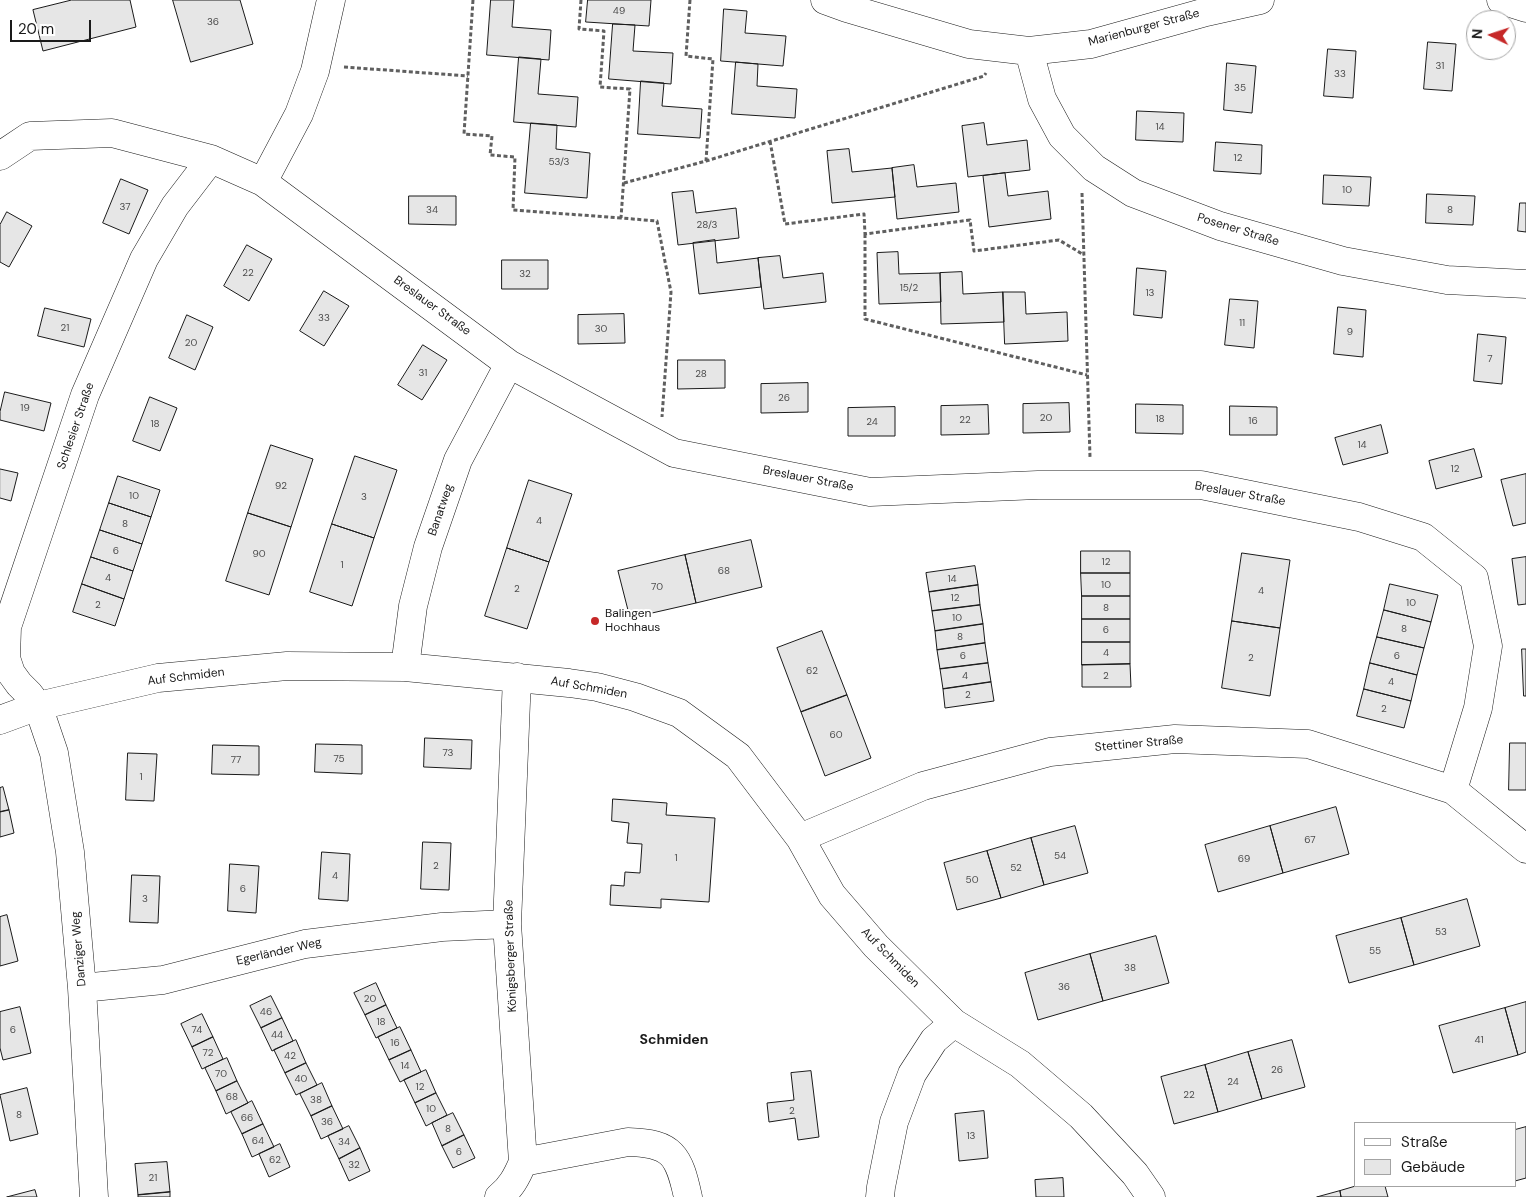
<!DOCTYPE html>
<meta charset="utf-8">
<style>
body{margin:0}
#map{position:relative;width:1526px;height:1197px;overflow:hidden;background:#fff;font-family:"DM Sans",sans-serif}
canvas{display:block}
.legend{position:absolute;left:1354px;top:1122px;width:162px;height:65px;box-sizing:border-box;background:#fff;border:1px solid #a3a3a3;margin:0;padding:6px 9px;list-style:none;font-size:15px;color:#1a1a1a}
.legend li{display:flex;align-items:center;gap:10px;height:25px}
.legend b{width:25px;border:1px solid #a3a3a3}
.north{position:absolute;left:1466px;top:10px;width:50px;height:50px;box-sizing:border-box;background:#fff;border:1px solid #a3a3a3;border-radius:50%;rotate:274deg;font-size:14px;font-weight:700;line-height:20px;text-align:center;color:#1a1a1a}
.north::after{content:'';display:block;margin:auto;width:18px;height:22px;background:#c62828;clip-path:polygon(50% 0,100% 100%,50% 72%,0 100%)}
.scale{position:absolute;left:10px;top:20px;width:81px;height:22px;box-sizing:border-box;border:2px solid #1a1a1a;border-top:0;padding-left:6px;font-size:15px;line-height:18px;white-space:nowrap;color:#1a1a1a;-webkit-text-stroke:4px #fff;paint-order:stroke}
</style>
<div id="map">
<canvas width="1526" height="1197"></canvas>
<ul class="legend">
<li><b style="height:6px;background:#fff"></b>Straße</li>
<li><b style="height:14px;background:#e6e6e6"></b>Gebäude</li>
</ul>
<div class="north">N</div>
<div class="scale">20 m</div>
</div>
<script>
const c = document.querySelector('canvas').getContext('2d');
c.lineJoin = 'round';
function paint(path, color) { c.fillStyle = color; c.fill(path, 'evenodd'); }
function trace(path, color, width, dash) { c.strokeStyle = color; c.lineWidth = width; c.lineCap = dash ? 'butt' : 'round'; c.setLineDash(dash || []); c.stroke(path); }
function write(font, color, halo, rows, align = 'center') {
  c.font = font + ' "DM Sans",sans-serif'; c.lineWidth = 4; c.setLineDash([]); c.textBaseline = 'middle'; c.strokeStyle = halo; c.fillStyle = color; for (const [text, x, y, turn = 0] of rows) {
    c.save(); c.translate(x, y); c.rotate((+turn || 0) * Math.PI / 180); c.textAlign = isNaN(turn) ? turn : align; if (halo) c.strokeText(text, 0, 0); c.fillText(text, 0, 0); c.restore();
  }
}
const building = new Path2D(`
 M72,0h58l6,27 -93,24 -10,-41z
 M173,0h67l13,44 -62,18z
 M491,0h23l-2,27 39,3 -2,30 -62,-5z
 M588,0h63l-2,26 -63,-4z
 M724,9l23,2 -2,22 41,3 -3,30 -62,-5z
 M613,24l22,1 -2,26 40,2 -2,31 -62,-5z
 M1428,42l28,2 -4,47 -28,-2z
 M1328,49l28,2 -3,47 -29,-2z
 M519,57l22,2 -3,35 40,3 -2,30 -62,-5z
 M736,62l22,2 -1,22 40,3 -2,29 -63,-4z
 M1227,63l29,3 -4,47 -28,-3z
 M641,81l23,2 -2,23 40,3 -2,29 -62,-4z
 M1137,111l47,2 -1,29 -47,-2z
 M531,123l26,2 -1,24 34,4 -3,45 -62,-5z
 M984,123l3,22 40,-5 3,30 -62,7 -6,-51z
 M1216,142l46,3 -1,29 -47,-3z
 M849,149l3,23 40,-4 3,29 -63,6 -5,-52z
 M914,165l3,22 39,-4 3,29 -62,7 -5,-51z
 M1005,173l3,23 40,-5 3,28 -62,8 -6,-51z
 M1324,175l47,2 -2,29 -46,-2z
 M121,179l27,11 -19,44 -26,-11z
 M693,191l3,22 40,-5 3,30 -61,7 -6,-52z
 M1427,194l48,2 -2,29 -47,-2z
 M409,196h47v29l-47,-1z
 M1520,203h6v29l-8,-1z
 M7,212l25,14 -23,41 -9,-5v-37z
 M715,240l2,23 41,-5 3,29 -62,7 -6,-51z
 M247,245l25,14 -23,42 -25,-15z
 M898,252l1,22 41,-1 1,29 -62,2 -2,-51z
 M780,256l3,22 40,-5 3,29 -62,7 -6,-51z
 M502,260h46v29h-46z
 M1137,268l29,3 -4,47 -28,-3z
 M962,272l1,22 40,-2 1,30 -63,2 -1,-51z
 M324,291l25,15 -25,40 -24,-15z
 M1003,292h22l1,22 41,-2 1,29 -63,3z
 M1230,299l28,2 -4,47 -29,-3z
 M1338,307l28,3 -3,47 -29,-3z
 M45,308l46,11 -7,28 -46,-11z
 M624,314l1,29 -47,1v-29z
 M187,315l26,12 -18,43 -26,-12z
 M1478,334l28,3 -4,47 -28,-3z
 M423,345l24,15 -25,40 -24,-15z
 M678,360h47v28l-47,1z
 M808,383v29l-47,1v-29z
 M5,392l46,11 -7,28 -44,-11v-8z
 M150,397l27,11 -17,43 -27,-10z
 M1069,403l1,29 -47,1v-29z
 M1136,404l47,1v29l-47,-1z
 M988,405l1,29 -48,1v-29z
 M1230,406l47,1v28h-47z
 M895,407v29h-47v-28z
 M1381,425l7,28 -45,12 -8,-27z
 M271,445l42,14 -22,68 -43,-14z
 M1474,449l8,28 -46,12 -7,-28z
 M355,456l42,14 -23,68 -42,-14z
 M0,469l18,4 -7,28 -11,-3z
 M1526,474v49l-13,3 -12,-46z
 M118,476l42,14 -9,27 -42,-14z
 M529,480l43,14 -23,68 -42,-14z
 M109,503l42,14 -9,27 -42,-14z
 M248,513l43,14 -22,68 -43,-14z
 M332,524l42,14 -22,68 -42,-14z
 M100,530l42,14 -9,27 -42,-14z
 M751,540l11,47 -66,16 -11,-48z
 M507,548l42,14 -22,67 -42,-13z
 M1081,551h49v22h-49z
 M1242,553l48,7 -10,68 -48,-7z
 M685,555l11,48 -66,15 -12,-47z
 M91,557l42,14 -9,28 -42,-15z
 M1526,557v47l-8,1 -6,-46z
 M975,566l3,19 -49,7 -3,-19z
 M1081,573h49v23h-48z
 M82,584l42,15 -9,27 -42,-14z
 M1390,584l48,11 -7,27 -47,-12z
 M978,585l2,20 -48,6 -3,-19z
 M1082,596h48v23h-48z
 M980,605l3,19 -48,7 -3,-20z
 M1384,610l47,12 -7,26 -47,-11z
 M1082,619h48v23h-48z
 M1232,621l48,7 -10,68 -48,-8z
 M983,624l2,19 -48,7 -2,-19z
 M822,631l25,64 -46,17 -24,-64z
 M1377,637l47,11 -7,27 -47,-12z
 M1082,642h48v22l-48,1z
 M985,643l3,20 -48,6 -3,-19z
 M1522,649h4v47h-2z
 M988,663l3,19 -48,7 -3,-20z
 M1370,663l47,12 -6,26 -47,-12z
 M1130,664l1,23h-49v-22z
 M991,682l3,19 -49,7 -2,-19z
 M1364,689l47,12 -7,27 -47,-12z
 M847,695l24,63 -46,18 -24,-64z
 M425,738l47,2 -1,29 -47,-2z
 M1510,743h16v47h-17z
 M316,744l46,1v29l-47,-2z
 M213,745l46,1v29l-47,-1z
 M128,753l29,1 -3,47 -28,-1z
 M3,787l6,23 -9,2v-24z
 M613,799l54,4 -1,12 49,3 -6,84 -48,-3v9l-51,-3 1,-20 13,1 1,-14 15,1 2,-29 -15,-1 2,-20 -17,-2z
 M1336,807l13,47 -66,19 -13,-47z
 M9,810l5,23 -14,4v-25z
 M1075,826l13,47 -44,12 -13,-47z
 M1270,826l13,47 -65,19 -13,-47z
 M1031,838l13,47 -43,13 -14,-47z
 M423,842l28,1 -2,47 -28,-1z
 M987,851l14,47 -44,12 -13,-47z
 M322,852l28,2 -2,47 -29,-2z
 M230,864l29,2 -3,47 -28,-2z
 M132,875l28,1 -2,47 -28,-1z
 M1467,899l13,47 -66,19 -13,-47z
 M7,915l11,46 -18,5v-49z
 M1401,918l13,47 -65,18 -13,-47z
 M1156,936l13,47 -66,18 -13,-47z
 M1090,954l13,47 -65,19 -13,-47z
 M376,983l10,22 -21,10 -11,-22z
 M271,996l11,22 -21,10 -11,-22z
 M1526,1002v50l-8,3 -13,-47z
 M386,1005l11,23 -21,10 -11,-23z
 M20,1007l11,46 -28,7 -3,-12v-36z
 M1505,1008l13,47 -65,18 -14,-47z
 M202,1014l11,23 -21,10 -11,-23z
 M282,1018l11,23 -21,10 -11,-23z
 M400,1027l11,23 -22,10 -11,-23z
 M213,1037l10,22 -21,10 -10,-22z
 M296,1040l10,23 -21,10 -11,-23z
 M1292,1040l13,47 -43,12 -14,-47z
 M411,1050l10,22 -21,10 -11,-22z
 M1248,1052l14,47 -44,13 -13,-47z
 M227,1058l10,23 -21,10 -11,-23z
 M306,1063l11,22 -21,10 -11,-22z
 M1205,1065l13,47 -44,12 -13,-47z
 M426,1070l10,23 -21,10 -11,-23z
 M811,1071l8,66 -21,3 -3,-22 -26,4 -2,-19 27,-3 -3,-27z
 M237,1081l11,22 -22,11 -10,-23z
 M322,1083l10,23 -21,10 -11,-22z
 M27,1088l11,46 -28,7 -10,-46z
 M436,1093l11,22 -21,11 -11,-23z
 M252,1101l11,23 -21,10 -11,-22z
 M332,1106l11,23 -22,10 -10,-23z
 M984,1111l4,47 -29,3 -4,-47z
 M453,1113l11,22 -22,11 -10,-23z
 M263,1124l11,23 -22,10 -10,-23z
 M349,1126l11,22 -21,11 -11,-23z
 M1526,1127v51l-11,3v-51z
 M464,1135l11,23 -22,10 -11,-22z
 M280,1144l10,23 -21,10 -10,-23z
 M360,1148l10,23 -21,10 -10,-22z
 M167,1162l3,30 -32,3 -3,-31z
 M1063,1178l1,19h-28l-1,-17z
 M1356,1186h29l3,11h-47l-1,-6z
 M35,1190l2,7h-30z
 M1340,1191l1,6h-24z
 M170,1192v5h-32v-2z`);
const path = new Path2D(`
 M473,0l-9,134 28,2 -2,19 25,2 -2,53 108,8
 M581,0l-2,29 25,2 -4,56 30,2 -9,129 36,3 14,71 -9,125
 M690,0l-4,56 27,3 -7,102
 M344,67l124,9
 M770,141l15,83 79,-10 1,20 105,-14 4,31 85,-11 25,15
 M624,183l82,-22 278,-85 2,-3
 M1082,193l8,264
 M865,234v85l222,56`);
const minor = new Path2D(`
 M825,0l22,8 122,36 60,7 62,-7 115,-32 54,-12
 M1501,0l25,8
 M1029,51l13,48 20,37 32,32 39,25 87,33 123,35 104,19 79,4
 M0,156l30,-20 82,-3 99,26 52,23 246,182 165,89 196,39 168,-7h163l158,32 64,20 51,41 14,68 -10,62 -25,82
 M263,182l36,-68 16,-43 16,-71
 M405,667l8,-61 15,-59 30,-87 51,-96
 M0,720l38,-14 120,-28 129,-12 118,1 164,16 28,4 38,10 44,16 59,43 62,82 32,57 44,51 78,77 66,41 61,52 54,58 16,23
 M800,838l123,-52 127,-34 125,-13 133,5 145,46 73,59
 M82,988l81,-8 142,-36 137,-17 65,-3
 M523,1162l105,-20c45,1 51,14 60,55
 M94,1197l-12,-209 -12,-136 -16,-99 -16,-47 -9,-12 -10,-10 -8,-11 -5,-15 1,-31 78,-232 59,-136 31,-53 36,-47
 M499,1197c12,-9 18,-21 24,-35l-16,-238 10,-247
 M880,1197l1,-10 13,-65 18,-48 22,-34 20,-17`);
const markers = [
 [595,621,5,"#c62828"]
];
const numberNames = [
 ["49",619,11],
 ["36",213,22],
 ["31",1440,66],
 ["33",1340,74],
 ["35",1240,88],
 ["14",1160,127],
 ["12",1238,158],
 ["53/3",559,162],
 ["10",1347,190],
 ["37",125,207],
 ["34",432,210],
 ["8",1450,210],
 ["28/3",707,225],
 ["22",248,273],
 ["32",525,274],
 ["15/2",909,288],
 ["13",1150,293],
 ["33",324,318],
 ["11",1242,323],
 ["21",65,328],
 ["30",601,329],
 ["9",1350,332],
 ["20",191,343],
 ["7",1490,359],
 ["31",423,373],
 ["28",701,374],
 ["26",784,398],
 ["19",25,408],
 ["20",1046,418],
 ["18",1160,419],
 ["22",965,420],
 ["16",1253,421],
 ["24",872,422],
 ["18",155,424],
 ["14",1362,445],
 ["12",1455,469],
 ["92",281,486],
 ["10",134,496],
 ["3",364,497],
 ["4",539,521],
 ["8",125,524],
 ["6",116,551],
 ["90",259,554],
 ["12",1106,562],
 ["1",342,565],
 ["68",724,571],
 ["4",108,578],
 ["14",952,579],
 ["10",1106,585],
 ["70",657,587],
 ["2",517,589],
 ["4",1261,591],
 ["12",955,598],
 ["10",1411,603],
 ["2",98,605],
 ["8",1106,608],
 ["10",957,618],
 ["8",1404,629],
 ["6",1106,630],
 ["8",960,637],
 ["4",1106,653],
 ["6",963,656],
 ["6",1397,656],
 ["2",1251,658],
 ["62",812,671],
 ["4",965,676],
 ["2",1106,676],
 ["4",1391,682],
 ["2",968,695],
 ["2",1384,709],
 ["60",836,735],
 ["73",448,753],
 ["75",339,759],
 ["77",236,760],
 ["1",141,777],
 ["67",1310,840],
 ["54",1060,856],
 ["1",676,858],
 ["69",1244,859],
 ["2",436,866],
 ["52",1016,868],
 ["4",335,876],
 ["50",972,880],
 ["6",243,889],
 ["3",145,899],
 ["53",1441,932],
 ["55",1375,951],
 ["38",1130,968],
 ["36",1064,987],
 ["20",370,999],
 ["46",266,1012],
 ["18",381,1022],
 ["6",13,1030],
 ["74",197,1030],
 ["44",277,1035],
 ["41",1479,1040],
 ["16",395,1043],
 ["72",208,1053],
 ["42",290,1056],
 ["14",405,1066],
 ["26",1277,1070],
 ["70",221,1074],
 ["40",301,1079],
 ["24",1233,1082],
 ["12",420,1087],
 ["22",1189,1095],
 ["68",232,1097],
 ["38",316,1100],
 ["10",431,1109],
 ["2",792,1111],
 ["8",19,1115],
 ["66",247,1118],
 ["36",327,1122],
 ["8",448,1129],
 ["13",971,1136],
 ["64",258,1141],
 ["34",344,1142],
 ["6",459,1152],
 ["62",275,1160],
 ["32",354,1165],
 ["21",153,1178]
];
const streetNames = [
 ["Marienburger Straße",1144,28,-15],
 ["Posener Straße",1238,230,17],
 ["Breslauer Straße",432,306,36],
 ["Schlesier Straße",76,426,-71],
 ["Breslauer Straße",808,479,11],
 ["Breslauer Straße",1240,494,10],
 ["Banatweg",441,510,-71],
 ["Auf Schmiden",186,677,-7],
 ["Auf Schmiden",589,688,10],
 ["Stettiner Straße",1139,744,-5],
 ["Danziger Weg",79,949,-95],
 ["Egerländer Weg",279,952,-13],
 ["Königsberger Straße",511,956,-92],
 ["Auf Schmiden",890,958,46]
];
const poiNames = [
 ["Balingen",605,614],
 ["Hochhaus",605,628]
];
const neighbourhoodNames = [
 ["Schmiden",674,1040]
];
paint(building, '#e6e6e6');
trace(building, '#1a1a1a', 1);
trace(minor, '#1a1a1a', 29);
trace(path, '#5f5f5f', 3, [4, 2.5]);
trace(minor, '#fff', 28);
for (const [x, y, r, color] of markers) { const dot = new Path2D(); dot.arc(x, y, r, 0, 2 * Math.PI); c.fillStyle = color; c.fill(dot); trace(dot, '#fff', 2); }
write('10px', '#4d4d4d', null, numberNames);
write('12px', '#1a1a1a', '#fff', streetNames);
write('12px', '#1a1a1a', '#fff', poiNames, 'left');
write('bold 14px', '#1a1a1a', '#fff', neighbourhoodNames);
</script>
